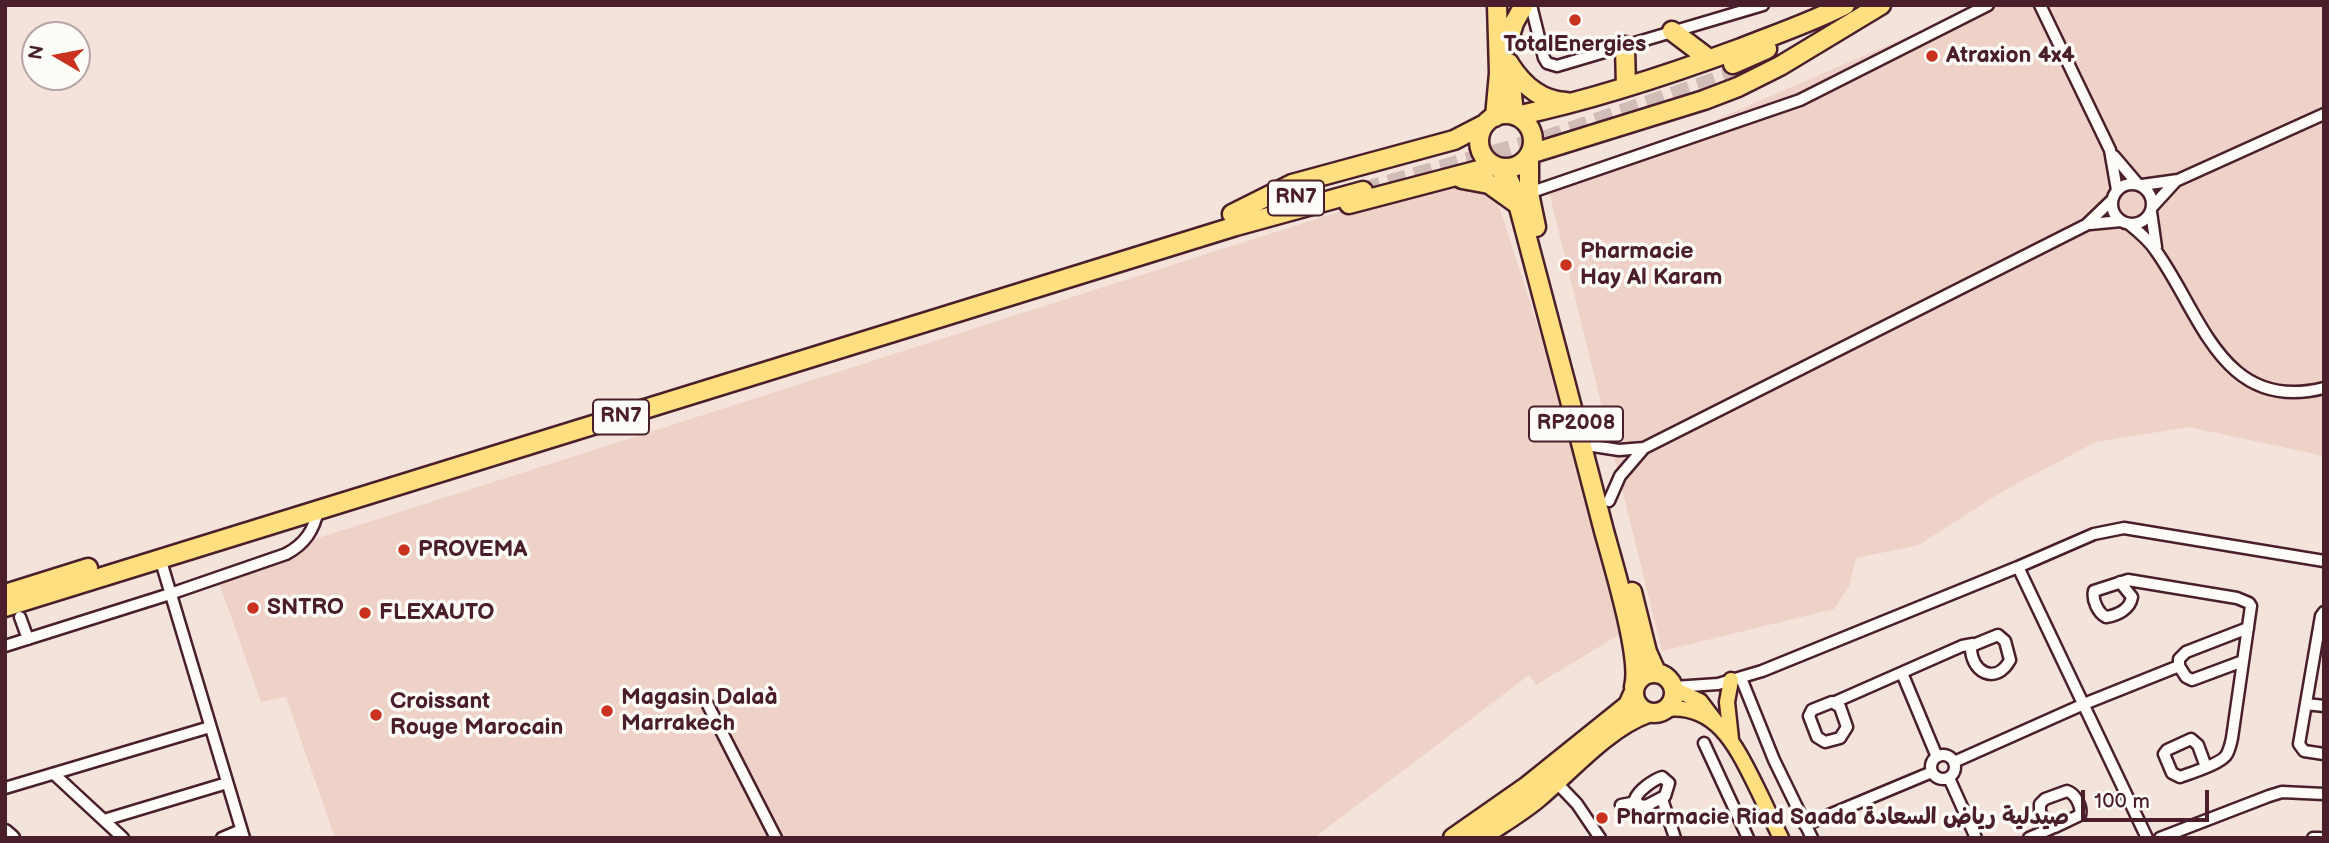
<!DOCTYPE html>
<meta charset="utf-8">
<style>
body{margin:0}
#map{position:relative;width:2329px;height:843px;overflow:hidden;background:#f4e3db;font-family:"Balsamiq Sans",sans-serif}
canvas{display:block}
.frame{position:absolute;inset:0;border:7px solid #4a1f2b;pointer-events:none}
.north{position:absolute;left:21px;top:21px;width:70px;height:70px;box-sizing:border-box;background:#fdfcf7;border:2px solid #b5a4a5;border-radius:50%;rotate:280deg;font-size:19px;font-weight:700;line-height:28px;text-align:center;color:#4a1f2b}
.north::after{content:'';display:block;margin:auto;width:24px;height:32px;background:#c8321e;clip-path:polygon(50% 0,100% 100%,50% 72%,0 100%)}
.scale{position:absolute;left:2081px;top:790px;width:128px;height:32px;box-sizing:border-box;border:4px solid #4a1f2b;border-top:0;padding-left:9px;font-size:21px;line-height:24px;white-space:nowrap;color:#4a1f2b;-webkit-text-stroke:5px #fdfcf7;paint-order:stroke}
</style>
<div id="map">
<canvas width="2329" height="843"></canvas>
<div class="frame"></div>
<div class="north">N</div>
<div class="scale">100 m</div>
</div>
<script>
const c = document.querySelector('canvas').getContext('2d');
c.lineJoin = 'round';
function paint(path, color) { c.fillStyle = color; c.fill(path, 'evenodd'); }
function trace(path, color, width, dash) { c.strokeStyle = color; c.lineWidth = width; c.lineCap = dash ? 'butt' : 'round'; c.setLineDash(dash || []); c.stroke(path); }
function write(font, color, halo, rows, align = 'center') {
  c.font = font + ' "Balsamiq Sans","Playpen Sans Arabic",sans-serif'; c.lineWidth = 7; c.setLineDash([]); c.textBaseline = 'middle'; c.strokeStyle = halo; c.fillStyle = color; for (const [text, x, y, turn = 0] of rows) {
    c.save(); c.translate(x, y); c.rotate((+turn || 0) * Math.PI / 180); c.textAlign = isNaN(turn) ? turn : align; if (halo) c.strokeText(text, 0, 0); c.fillText(text, 0, 0); c.restore();
  }
}
const built = new Path2D(`
 M1973,5h351v451l-135,-29 -93,15 -93,49 -84,54 -63,13 -7,28 -15,23 -172,42 -113,-459 390,-169z
 M1454,175l38,9 121,377 14,69 -91,55 -7,-10 -215,163h-979l-49,-141 -25,5 -46,-131z`);
const highwayTunnel = new Path2D(`
 M1363,191l183,-52 190,-65`);
const street = new Path2D(`
 M1531,5l13,53 3,5 10,3 206,-61
 M2040,5l70,145 7,40
 M2114,156l23,27
 M2112 204a20 20 0 1 1 40 0a20 20 0 1 1-40 0Z
 M2142,185l36,-5 146,-66
 M1529,193l271,-93 188,-95
 M2153,206l22,-24
 M2151,212l5,35
 M2090,224l31,-3
 M2129,224c10,8 20,16 27,27 45,62 66,163 168,137
 M1593,446l26,4 25,-2
 M1609,501l11,-25 24,-28 442,-223 26,-25
 M160,558l84,280
 M2018,567l129,271
 M2120,582l12,15c-2,12 -14,18 -26,20 -8,-4 -14,-17 -12,-26l34,-11 109,18 12,5 2,3 -19,132c-1,5 -3,12 -5,16 -4,9 -36,19 -47,23l-8,-4 -8,-19 3,-4 24,-11 7,6 8,22
 M2324,612l-3,4 -22,128 5,7 20,3
 M20,617l8,22
 M1998,635l7,6 5,19c-14,26 -40,12 -39,-14z
 M5,646l165,-52 116,-40c19,-10 28,-24 32,-44
 M2179,666l7,11 6,3 51,-19
 M1902,673l35,84
 M1741,678l33,82 38,78
 M1674,687l44,-3 44,-13 256,-104 76,-33 30,-6 200,33
 M1832,702l8,5 7,20 -7,11 -15,4 -8,-5 -8,-21 3,-6z
 M1835,702l127,-56 11,-2
 M2306,704l18,2
 M708,705l68,133
 M1704,743l44,95
 M1931 767a12 12 0 1 1 24 0a12 12 0 1 1-24 0Z
 M1954,762l130,-58 95,-38v-7l7,-7 62,-24
 M54,774l69,64
 M1662,777l7,6 -4,13 -19,10 -7,-1 -4,-6c4,-9 18,-19 27,-22z
 M1949,778l27,60
 M1556,782l21,22 23,34
 M5,788l205,-61
 M2067,791c9,3 15,16 13,24l-25,12 -7,-1 -8,-14v-8l5,-5z
 M1662,799l13,39
 M1621,805l15,-3
 M104,820l123,-37
 M1805,825l127,-53
 M222,838l19,-8
 M2029,838l23,-10
 M2160,838l109,-42 13,-4 42,2
 M2313,838h7`);
const secondary = new Path2D(`
 M5,832l7,6`);
const primary = new Path2D(`
 M1674,689l26,12 16,21
 M1667,709c49,-5 69,37 88,75 9,18 17,36 26,54
 M1731,739l-4,-37 4,-22`);
const highway = new Path2D(`
 M1672,31l37,28
 M1507,45l7,-22 10,-18
 M1625,46l1,41
 M1509,63l5,52
 M1733,64l34,-15
 M1510,65c13,20 31,36 56,37
 M1479 141a27 27 0 1 1 54 0a27 27 0 1 1-54 0Z
 M1516,116c76,-16 152,-41 225,-68 35,-14 71,-26 104,-43
 M1495,117l4,-44 -2,-68
 M1530,154l174,-54 34,-13 42,-21 101,-61
 M1529,157v36l7,34
 M1498,167l11,13 7,16c30,112 59,223 88,335 9,33 38,127 30,156
 M1462,179l27,5 28,20
 M1349,204l145,-38
 M1232,214l60,-30 162,-44 31,-16
 M1632,592l15,60 9,20
 M5,594l83,-26
 M5,607l1231,-381 127,-35
 M1634 693a20 20 0 1 1 40 0a20 20 0 1 1-40 0Z
 M1453,838l73,-51 102,-82 5,-11
 M1480,838c19,-13 40,-25 58,-40 33,-28 70,-71 110,-85`);
const markers = [
 [1575,20,7,"#c8321e"],
 [1932,56,7,"#c8321e"],
 [1566,265,7,"#c8321e"],
 [404,550,7,"#c8321e"],
 [253,608,7,"#c8321e"],
 [365,613,7,"#c8321e"],
 [607,711,7,"#c8321e"],
 [376,715,7,"#c8321e"],
 [1602,818,7,"#c8321e"]
];
const shields = [
 [1296,198,56],
 [621,417,56],
 [1576,424,94]
];
const shieldNames = [
 ["RN7",1296,198],
 ["RN7",621,417],
 ["RP2008",1576,424]
];
const poiNames = [
 ["TotalEnergies",1575,45,"center"],
 ["Atraxion 4x4",1946,56],
 ["Pharmacie",1580,252],
 ["Hay Al Karam",1580,278],
 ["PROVEMA",418,550],
 ["SNTRO",267,608],
 ["FLEXAUTO",379,613],
 ["Magasin Dalaà",621,698],
 ["Marrakech",621,724],
 ["Croissant",390,702],
 ["Rouge Marocain",390,728],
 ["Pharmacie Riad Saada صيدلية رياض السعادة",1616,818]
];
paint(built, '#eed2c7');
trace(highwayTunnel, '#d2bcb8', 18, [18, 9]);
trace(street, '#4a1f2b', 15);
trace(secondary, '#4a1f2b', 19);
trace(primary, '#4a1f2b', 19);
trace(highway, '#4a1f2b', 23);
trace(street, '#fdfcf7', 10);
trace(secondary, '#fdfcf7', 14);
trace(primary, '#ffdf80', 14);
trace(highway, '#ffdf80', 18);
for (const [x, y, r, color] of markers) { const dot = new Path2D(); dot.arc(x, y, r, 0, 2 * Math.PI); c.fillStyle = color; c.fill(dot); trace(dot, '#fdfcf7', 2.5); }
for (const [x, y, w] of shields) { const box = new Path2D(); box.roundRect(x - w / 2, y - 17.5, w, 35, 5); c.fillStyle = '#fdfcf7'; c.fill(box); trace(box, '#4a1f2b', 2); }
write('bold 21px', '#4a1f2b', null, shieldNames);
write('bold 23px', '#4a1f2b', '#fdfcf7', poiNames, 'left');
</script>
